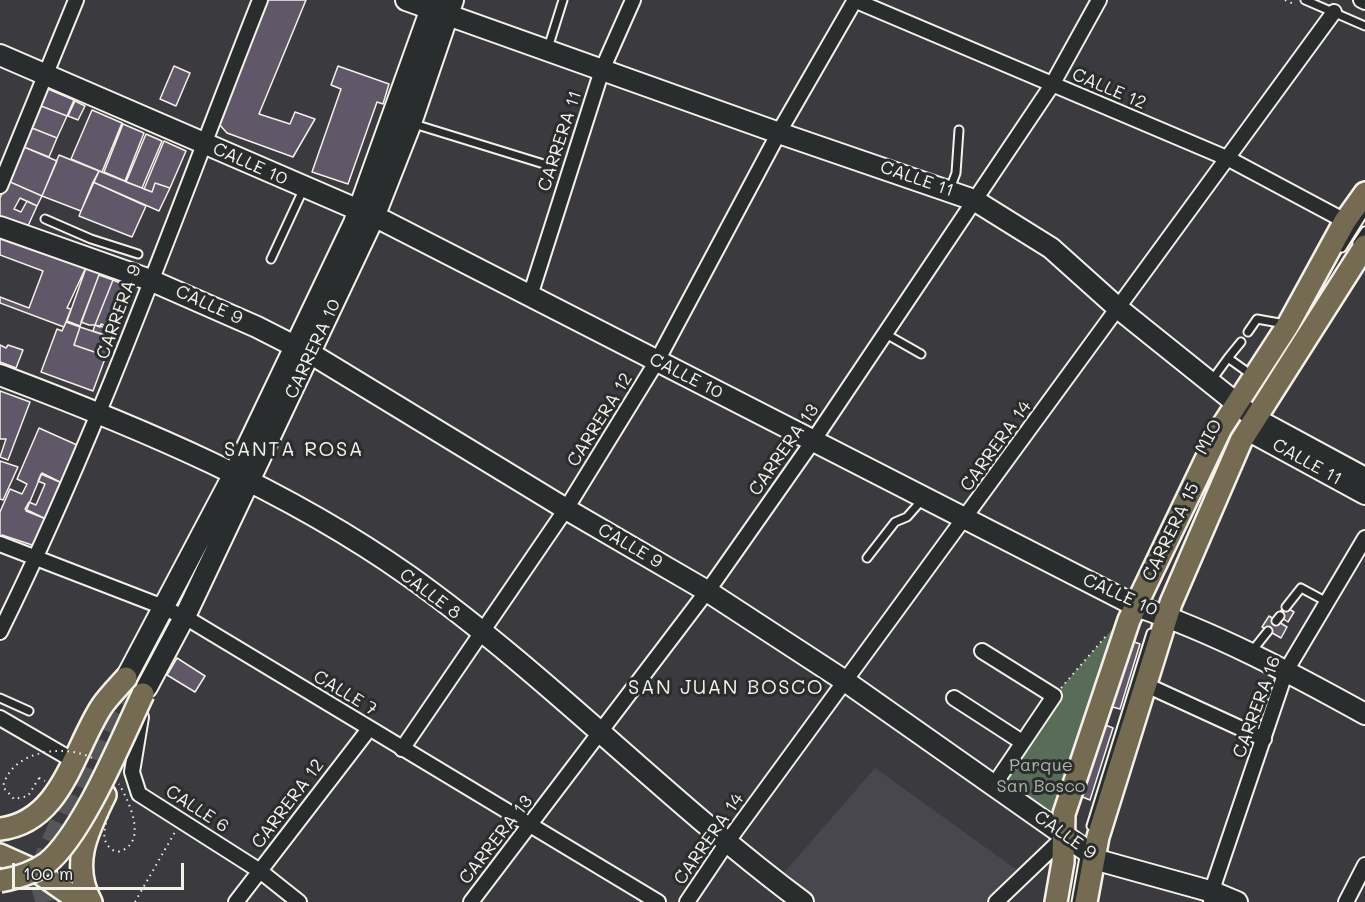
<!DOCTYPE html>
<style>
body{margin:0}
#map{position:relative;width:1365px;height:902px;overflow:hidden;background:#3a3a3f;font-family:Mali,sans-serif}
canvas{display:block}
.scale{position:absolute;left:12px;top:863px;width:172px;height:27px;box-sizing:border-box;border:3px solid #f4f1e8;border-top:0;padding-left:8px;font-size:18px;line-height:21px;white-space:nowrap;color:#f4f1e8;-webkit-text-stroke:4px #2a2d2e;paint-order:stroke}
</style>
<div id="map">
<canvas width="1365" height="902"></canvas>
<div class="scale">100 m</div>
</div>
<script>
const c = document.querySelector('canvas').getContext('2d');
c.lineJoin = 'round';
function paint(path, color) { c.fillStyle = color; c.fill(path, 'evenodd'); }
function trace(path, color, width, dash) { c.strokeStyle = color; c.lineWidth = width; c.lineCap = dash ? 'butt' : 'round'; c.setLineDash(dash || []); c.stroke(path); }
function write(font, color, halo, rows, align = 'center') {
  c.font = font + ' Mali,sans-serif'; c.lineWidth = 6; c.setLineDash([]); c.textBaseline = 'middle'; c.strokeStyle = halo; c.fillStyle = color; for (const [text, x, y, turn = 0] of rows) {
    c.save(); c.translate(x, y); c.rotate((+turn || 0) * Math.PI / 180); c.textAlign = isNaN(turn) ? turn : align; if (halo) c.strokeText(text, 0, 0); c.fillText(text, 0, 0); c.restore();
  }
}
const built = new Path2D(`
 M875,768l149,107 -28,27h-193l-27,-20z`);
const green = new Path2D(`
 M1122,618l-57,218 -71,-51 60,-89z`);
const building = new Path2D(`
 M266,0h40l-47,114 31,10 5,-12 20,7 -22,38 -66,-24 -8,-9z
 M174,66l16,7 -14,33 -16,-7z
 M338,66l51,18 -6,20 -6,-2 -29,82 -36,-12 29,-83 -10,-4z
 M48,89l26,11 -7,16 -26,-10z
 M75,101l10,5 -7,14 -10,-4z
 M41,106l26,10 -10,22 -25,-10z
 M92,110l30,13 -20,49 -31,-13z
 M123,124l21,9 -19,48 -21,-9z
 M32,128l25,10 -8,19 -25,-10z
 M146,134l16,7 -20,47 -16,-6z
 M164,141l22,10 -16,37 -15,-5 -3,9 -8,-3z
 M24,147l33,14 -15,35 -34,-15z
 M59,155l40,16 -18,40 -39,-15z
 M99,171l53,21 3,-9 15,5 -11,23 -66,-29z
 M8,181l34,15 -5,10 -17,-8 -6,11 7,3 6,-11 10,5 -10,22 -27,-10v-20z
 M93,182l53,24 -14,31 -53,-21z
 M0,233l87,32 -20,43 4,1 -7,18 -64,-24v-6l29,11 14,-37 -43,-16z
 M86,268l14,4 -20,54 -13,-5z
 M99,275l14,5 -18,45h-6l-8,-3z
 M113,280l19,8 -16,42 -21,-5z
 M66,322l14,5 -6,18 32,11 -13,35 -52,-19 16,-43 5,2z
 M101,324l15,6 -3,8 -20,-7 2,-6 5,2z
 M80,327l33,11 -7,18 -32,-11z
 M0,345l6,3 2,-3 15,5 -7,18 -16,-6z
 M0,391l30,11 -22,58 -8,-3 6,-18h-6z
 M39,428l38,17 -15,38 -20,-10 -16,38 20,8 -11,27 -33,-11 -2,2v-25l10,-23 12,5 5,-10 -10,-5z
 M0,461l18,6 -15,33 -3,-1z
 M41,474l21,9 -16,36 -21,-10 4,-7 7,3 9,-21 -7,-3z
 M1284,606l10,6 -6,10 -10,-7z
 M1269,616l18,11 -6,11 -19,-11z
 M1129,640l11,4 -20,65 -11,-3z
 M177,658l28,18 -10,16 -28,-17z
 M1103,724l10,4 -23,72 -10,-4z`);
const primaryTunnel = new Path2D(`
 M46,902l-5,-18 5,-29 73,-164`);
const path = new Path2D(`
 M1285,0l11,5
 M1061,688l45,-52
 M39,778l6,3
 M135,902l40,-70`);
const lane = new Path2D(`
 M1305,0l60,26
 M548,48l15,-48
 M414,124l133,41
 M950,189l6,-16 3,-43
 M45,219l46,20 47,15
 M1357,243l8,-12
 M1342,248l23,-37
 M271,259l33,-71
 M1248,332l9,-13 28,5
 M884,333l37,21
 M1228,358l13,-16
 M1212,380l16,-22 25,18
 M867,558l28,-36 12,-5 15,-17
 M1286,607l15,-19 26,14
 M1276,621l4,-5
 M1252,651l16,-20
 M0,698l29,13
 M1091,826l60,-193
 M1076,902l9,-51`);
const street = new Path2D(`
 M854,0l375,159 116,62
 M1361,0l4,2
 M0,186l76,-186
 M530,296l72,-226 31,-70
 M0,544l158,61 32,15 468,282
 M0,632c101,-204 176,-420 260,-632
 M982,651l72,45 -60,89
 M1144,684l120,55
 M954,698l68,44
 M141,717l-9,55 7,22 121,77 39,31
 M0,718l74,43
 M402,749l164,-240 91,-148 126,-236 72,-125
 M236,902l133,-173
 M471,902l243,-320 99,-141 239,-356 47,-85
 M687,902l41,-61 606,-829
 M996,902l69,-66
 M1211,902l4,-21 71,-210 79,-133
 M1346,902l19,-37`);
const secondary = new Path2D(`
 M406,0l373,133 195,67 77,48 68,61 137,110 109,59
 M0,55l384,166 752,385c80,27 155,67 229,108
 M0,227l150,53 107,47 61,31 248,151 141,82 138,90 256,180 112,31 24,10
 M0,375c141,53 286,114 409,201 139,99 257,224 394,326
 M1253,433l112,61
 M126,678l111,-210 117,-245 80,-223
 M147,687l41,-77 186,-393 37,-94 42,-123`);
const primary = new Path2D(`
 M0,829c62,-7 73,-79 102,-123 7,-10 16,-19 24,-28
 M0,855l38,17 43,30
 M91,902c-21,-38 -3,-72 14,-107
 M1056,902l7,-40 1,-48 65,-194 92,-192 67,-103 57,-104 20,-28
 M1086,902l12,-65 73,-234 70,-162 124,-195`);
const pathBridge = new Path2D(`
 M39,778l-11,18 -14,3 -11,-12c8,-37 63,-44 91,-28
 M112,806c-6,16 -16,38 5,46 32,-7 13,-49 2,-68`);
const primaryBridge = new Path2D(`
 M0,881c17,-3 33,-8 47,-18 36,-29 75,-125 96,-169`);
const streetNames = [
 ["CALLE 12",1109,89,23],
 ["CARRERA 11",560,141,-72],
 ["CALLE 10",250,164,24],
 ["CALLE 11",917,179,19],
 ["CALLE 9",209,305,24],
 ["CARRERA 9",119,312,-70],
 ["CARRERA 10",313,349,-65],
 ["CALLE 10",686,376,27],
 ["CARRERA 12",600,420,-58],
 ["MIO",1209,437,-62],
 ["CARRERA 14",996,446,-54],
 ["CARRERA 13",784,450,-55],
 ["CALLE 11",1307,462,29],
 ["CARRERA 15",1171,532,-64],
 ["CALLE 9",630,546,30],
 ["CALLE 8",430,594,37],
 ["CALLE 10",1120,595,24],
 ["CALLE 7",345,693,31],
 ["CARRERA 16",1257,707,-70],
 ["CARRERA 12",288,804,-53],
 ["CALLE 6",197,809,33],
 ["CALLE 9",1065,835,35],
 ["CARRERA 14",709,839,-55],
 ["CARRERA 13",496,840,-52]
];
const parkNames = [
 ["Parque",1041,765],
 ["San Bosco",1041,786]
];
const neighbourhoodNames = [
 ["SANTA ROSA",294,450],
 ["SAN JUAN BOSCO",726,688]
];
paint(built, '#48464e');
paint(green, '#586c58');
paint(building, '#605868');
trace(building, '#f4f1e8', 1.5);
trace(primaryTunnel, '#565558', 21, [21, 10]);
trace(lane, '#f4f1e8', 11);
trace(street, '#f4f1e8', 18);
trace(secondary, '#f4f1e8', 24);
trace(primary, '#f4f1e8', 26);
trace(path, '#f4f1e8', 2, [1.5, 4.5]);
trace(lane, '#2a2d2e', 7);
trace(street, '#2a2d2e', 14);
trace(secondary, '#2a2d2e', 20);
trace(primary, '#746b52', 21);
trace(primaryBridge, '#f4f1e8', 26, []);
trace(pathBridge, '#f4f1e8', 2, [1.5, 4.5]);
trace(primaryBridge, '#746b52', 21);
write('18px', '#f4f1e8', '#2a2d2e', streetNames);
write('18px', '#aeb5a7', '#2a2d2e', parkNames);
c.letterSpacing = '1.5px';
write('20px', '#f4f1e8', '#2a2d2e', neighbourhoodNames);
c.letterSpacing = '0px';
</script>
